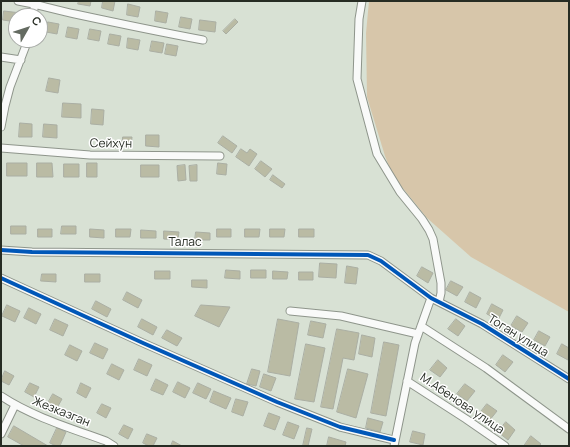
<!DOCTYPE html>
<meta charset="utf-8">
<style>
body{margin:0}
#map{position:relative;width:570px;height:447px;overflow:hidden;background:#d8e1d4;font-family:Manrope,sans-serif}
canvas{display:block}
.frame{position:absolute;inset:0;border:2px solid #262c23;pointer-events:none}
.north{position:absolute;left:8px;top:8px;width:40px;height:40px;box-sizing:border-box;background:#fff;border:1px solid #a8aba7;border-radius:50%;rotate:51deg;font-size:11px;font-weight:700;line-height:16px;text-align:center;color:#262c23}
.north::after{content:'';display:block;margin:auto;width:14px;height:18px;background:#646b61;clip-path:polygon(50% 0,100% 100%,50% 72%,0 100%)}
</style>
<div id="map">
<canvas width="570" height="447"></canvas>
<div class="frame"></div>
<div class="north">С</div>
</div>
<script>
const c = document.querySelector('canvas').getContext('2d');
c.lineJoin = 'round';
function paint(path, color) { c.fillStyle = color; c.fill(path, 'evenodd'); }
function trace(path, color, width, dash) { c.strokeStyle = color; c.lineWidth = width; c.lineCap = dash ? 'butt' : 'round'; c.setLineDash(dash || []); c.stroke(path); }
function write(font, color, halo, rows, align = 'center') {
  c.font = font + ' Manrope,sans-serif'; c.lineWidth = 3; c.setLineDash([]); c.textBaseline = 'middle'; c.strokeStyle = halo; c.fillStyle = color; for (const [text, x, y, turn = 0] of rows) {
    c.save(); c.translate(x, y); c.rotate((+turn || 0) * Math.PI / 180); c.textAlign = isNaN(turn) ? turn : align; if (halo) c.strokeText(text, 0, 0); c.fillText(text, 0, 0); c.restore();
  }
}
const green = new Path2D(`
 M369,1h200v311l-98,-55 -44,-39 -34,-42 -8,-20 -18,-59 -1,-64z`);
const building = new Path2D(`
 M79,1h12l-1,5 -12,-2z
 M103,1h12l-2,10 -11,-3z
 M128,4l12,3 -2,10 -11,-2z
 M4,11l17,2 -1,3h-4v6l-13,-2z
 M156,11l12,2 -2,10 -11,-2z
 M181,17l11,2 -2,10 -11,-2z
 M235,19l3,3 -12,12 -3,-3z
 M200,20l16,2 -1,10 -16,-2z
 M48,22l11,2 -2,10 -11,-2z
 M68,27l11,2 -2,10 -11,-2z
 M90,29l11,2 -2,10 -11,-2z
 M110,34l11,2 -2,10 -11,-2z
 M128,38l12,2 -2,10 -11,-2z
 M152,41l12,2 -2,10 -12,-2z
 M167,44l11,2 -2,10 -11,-2z
 M49,78l11,2 -2,13 -12,-2z
 M63,103l18,1v14l-19,-1z
 M92,109l12,1 -1,15 -12,-1z
 M20,123l12,1v13h-13z
 M44,124l13,1v13l-14,-1z
 M146,135h13v12l-13,-1z
 M223,136l14,10 -5,7 -14,-10z
 M123,137h9l-1,10 -13,-1v-5h4z
 M241,149l6,4 3,-4 7,5 -8,12 -13,-9z
 M261,161l11,8 -7,8 -10,-8z
 M7,163h20v13h-20z
 M37,163h15l1,14h-16z
 M87,163h10v14h-10z
 M218,163l9,1 -1,11 -9,-1z
 M64,164h15v13h-15z
 M141,165h18v12h-18z
 M185,165l1,15 -8,1 -1,-15z
 M197,165v16h-7l-1,-15z
 M273,175l12,9 -3,4 -12,-8z
 M11,226h15v8h-15z
 M62,226h14v8h-15z
 M38,229h14v8h-14z
 M90,229l14,1v8l-14,-1z
 M116,229h15l-1,8h-14z
 M217,229h14v8h-14z
 M245,229h15l-1,8h-14z
 M270,229h15l-1,8h-14z
 M299,229h15v8h-15z
 M141,230l15,1v7h-15z
 M164,231l15,1 -1,8 -14,-1z
 M196,232l14,1v7h-15z
 M320,263l17,1 -1,14 -17,-1z
 M347,266l11,2 -2,16 -11,-1z
 M422,267l11,6 -5,10 -11,-7z
 M226,270l14,1v8l-15,-1z
 M251,270h15v8h-15z
 M155,271h15v8h-15z
 M273,271l15,1 -1,7h-14z
 M299,272h14v8h-14z
 M42,274h14v8l-15,-1z
 M85,274h15v8h-15z
 M192,280h15v8l-15,-1z
 M451,281l12,6 -6,9 -11,-6z
 M127,292l15,8 -4,8 -15,-8z
 M470,292l11,6 -5,10 -11,-6z
 M96,301l15,8 -4,8 -15,-8z
 M492,304l11,6 -5,10 -11,-6z
 M7,305l13,6 -5,11 -13,-6z
 M201,305l29,2 -11,20 -24,-11z
 M29,308l12,6 -5,10 -12,-6z
 M517,316l11,7 -6,9 -11,-6z
 M55,319l13,6 -5,11 -13,-6z
 M142,319l15,8 -4,8 -15,-8z
 M278,319l21,4 -9,53 -22,-4z
 M456,319l9,7 -7,10 -10,-7z
 M311,321l15,3 -3,14 -15,-3z
 M337,329l22,4 -5,27 -11,-2 -10,51 -12,-2z
 M167,330l15,8 -5,8 -15,-8z
 M539,331l11,6 -5,9 -11,-6z
 M362,335l13,3 -3,19 -13,-3z
 M384,342l15,3 -13,71 -15,-3z
 M95,343l13,6 -5,10 -13,-6z
 M306,344l19,4 -11,54 -19,-3z
 M562,344l7,4 -1,12 -11,-6z
 M70,345l12,6 -5,10 -12,-6z
 M503,355l10,7 -8,10 -9,-7z
 M139,359l13,6 -5,11 -13,-6z
 M438,360l9,8 -7,9 -10,-7z
 M112,364l12,6 -5,10 -12,-6z
 M252,369l8,2 -4,15 -9,-2z
 M348,369l20,5 -12,44 -19,-6z
 M5,371l9,5 -5,9 -8,-4z
 M264,374l12,4 -5,13 -11,-4z
 M156,379l12,6 -5,10 -12,-5z
 M178,382l12,6 -5,10 -12,-6z
 M30,383l9,4 -5,10 -9,-5z
 M81,383l10,5 -5,10 -9,-5z
 M198,383l13,6 -5,10 -13,-6z
 M465,384l10,7 -8,10 -10,-7z
 M214,391l17,7 -5,11 -16,-7z
 M53,394l9,5 -5,9 -9,-5z
 M236,399l12,3 -5,14 -11,-4z
 M102,404l9,4 -5,10 -9,-5z
 M487,404l10,7 -8,10 -9,-8z
 M269,413l11,4 -5,13 -11,-4z
 M368,418l15,4 -3,10 -14,-4z
 M288,422l11,4 -5,13 -11,-4z
 M506,422l9,8 -7,10 -10,-8z
 M124,425l9,4 -5,10 -9,-5z
 M14,426l34,20h-24l-16,-9z
 M57,428l9,4 -6,14h-4l-6,-3z
 M307,428l5,1 -4,17h-5z
 M413,431l12,3 -2,11 -13,-3z
 M147,434l10,4 -4,8h-4l-6,-3z
 M531,436l10,8 -2,2h-15z
 M329,437l17,5 -1,4h-18z
 M173,441l9,5h-11z`);
const minor = new Path2D(`
 M18,1c19,3 38,9 57,13 42,9 85,18 128,26
 M362,1l-3,18 -2,60 20,75 23,38 22,27 7,11 4,9 8,44v10l-2,9
 M33,16l2,-15
 M1,57l20,3
 M1,127l4,-21 5,-19 18,-47
 M1,148l89,7 130,1
 M1,250l31,2 336,3 13,6 50,37 51,26 87,55
 M1,278l142,65 134,59 63,25 54,13
 M290,311l51,5 77,18
 M421,326l65,42 83,61
 M407,381l59,38 39,27
 M1,396c32,21 69,32 105,45l8,5
 M1,434l14,-29
 M394,446l21,-103 16,-45`);
const cycleway = new Path2D(`
 M1,250l31,2 336,3 13,6 50,37 51,26 87,55
 M1,278l142,65 134,59 63,25 54,13`);
const streetNames = [
 ["Сейхун",111,144,1],
 ["Талас",185,243],
 ["Тоган улица",518,336,32],
 ["М.Абенова улица",462,404,34],
 ["Жезказган",61,412,22]
];
paint(green, '#d7c6aa');
paint(building, '#babba4');
trace(building, '#aaaea3', 1);
trace(minor, '#8e958b', 9);
trace(minor, '#f9faf9', 7);
trace(cycleway, '#0057b8', 4);
write('12px', '#262c23', '#fff', streetNames);
</script>
